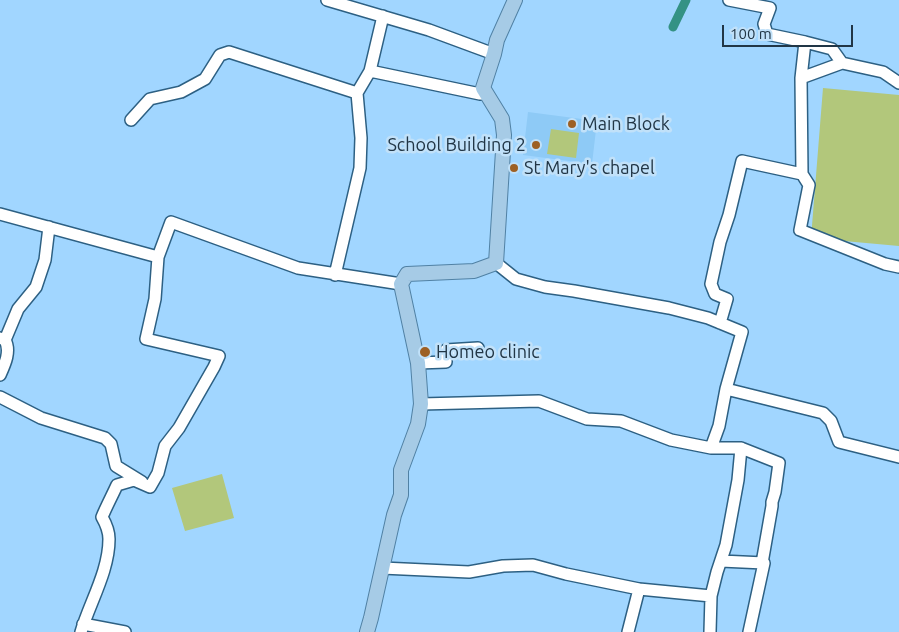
<!DOCTYPE html>
<style>
body{margin:0}
#map{position:relative;width:899px;height:632px;overflow:hidden;background:#a1d6ff;font-family:Ubuntu,sans-serif}
canvas{display:block}
.scale{position:absolute;left:722px;top:25px;width:131px;height:22px;box-sizing:border-box;border:2px solid #213646;border-top:0;padding-left:6px;font-size:15px;line-height:18px;white-space:nowrap;color:#213646;-webkit-text-stroke:4px #c1e1f9;paint-order:stroke}
</style>
<div id="map">
<canvas width="899" height="632"></canvas>
<div class="scale">100 m</div>
</div>
<script>
const c = document.querySelector('canvas').getContext('2d');
c.lineJoin = 'round';
function paint(path, color) { c.fillStyle = color; c.fill(path, 'evenodd'); }
function trace(path, color, width, dash) { c.strokeStyle = color; c.lineWidth = width; c.lineCap = dash ? 'butt' : 'round'; c.setLineDash(dash || []); c.stroke(path); }
function write(font, color, halo, rows, align = 'center') {
  c.font = font + ' Ubuntu,sans-serif'; c.lineWidth = 5; c.setLineDash([]); c.textBaseline = 'middle'; c.strokeStyle = halo; c.fillStyle = color; for (const [text, x, y, turn = 0] of rows) {
    c.save(); c.translate(x, y); c.rotate((+turn || 0) * Math.PI / 180); c.textAlign = isNaN(turn) ? turn : align; if (halo) c.strokeText(text, 0, 0); c.fillText(text, 0, 0); c.restore();
  }
}
const built = new Path2D(`
 M528,112l69,9 -5,43 -69,-9z`);
const green = new Path2D(`
 M823,88l76,7v151l-88,-8z
 M551,129l28,4 -3,25 -29,-4z
 M222,474l12,44 -49,13 -13,-43z`);
const canal = new Path2D(`
 M673,27l13,-27`);
const minor = new Path2D(`
 M327,0l102,30 65,24
 M729,0l41,8 -6,16 3,10 38,8 27,7 10,14 41,9 16,11
 M370,71l110,23 3,-6
 M801,78l4,-36
 M131,120l19,-21 31,-7 24,-13 15,-24 9,-3 128,41
 M802,174l7,11 -9,45 85,34 14,3
 M0,214l158,43 13,-35 127,46 103,16
 M496,263l20,16 29,8 29,4 95,17 39,10 34,14 -16,57 97,24 8,8 8,21 60,15
 M335,275l25,-107 1,-30 -4,-45 13,-22 13,-55
 M720,323l7,-24 -12,-5 -4,-10 9,-42 9,-27 13,-54 60,13 -1,-96 41,-15
 M0,338l5,2c6,11 0,24 -5,35
 M5,340l13,-31 18,-22 9,-27 4,-33
 M418,363l28,-1v-12l32,-2
 M0,397l41,21 64,20 6,6 5,22 26,16
 M421,404l118,-3 48,18 34,2 50,19 40,8
 M741,448l38,15 -4,29 -3,10v4l-10,57
 M150,487l8,-14 7,-27 14,-18 35,-61 5,-11 -73,-17 9,-40 3,-42
 M721,561l43,2 -15,69
 M382,568l87,4 34,-6 30,-1 33,9 73,15 -11,43
 M639,589l72,7
 M83,624l42,8
 M81,632c9,-30 28,-61 28,-93 0,-8 -3,-15 -7,-22 4,-10 10,-21 15,-32l17,-5 16,7
 M710,632l1,-36 6,-24 9,-27 12,-65 3,-32h-30l8,-22 7,-37`);
const major = new Path2D(`
 M367,632l4,-14 23,-103 7,-20v-25l17,-46 3,-20 -3,-41 -17,-79 6,-10 67,-3 22,-8 8,-128 -2,-16 -19,-31 11,-34 3,-14 18,-40`);
const markers = [
 [572,124,5,"#9d6024"],
 [536,145,5,"#9d6024"],
 [514,168,5,"#9d6024"],
 [425,352,6,"#9d6024"]
];
const poiNames = [
 ["Main Block",582,124],
 ["School Building 2",526,145,"right"],
 ["St Mary's chapel",524,168],
 ["Homeo clinic",436,352]
];
paint(built, '#8ecaf6');
paint(green, '#b2c77b');
trace(canal, '#349284', 9);
trace(minor, '#2d6083', 14);
trace(major, '#5081a4', 16);
trace(minor, '#fff', 11);
trace(major, '#a6cbe6', 14);
for (const [x, y, r, color] of markers) { const dot = new Path2D(); dot.arc(x, y, r, 0, 2 * Math.PI); c.fillStyle = color; c.fill(dot); trace(dot, '#c1e1f9', 2); }
write('18px', '#213646', '#c1e1f9', poiNames, 'left');
</script>
